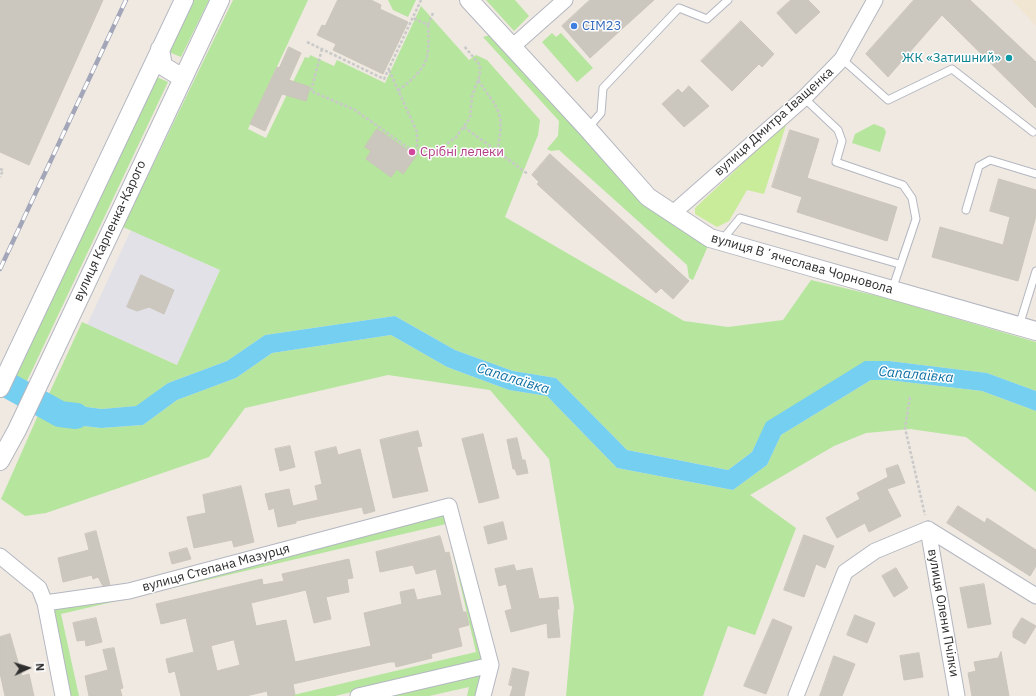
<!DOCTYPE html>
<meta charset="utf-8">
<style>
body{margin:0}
#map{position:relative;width:1036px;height:696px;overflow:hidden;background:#efe9e1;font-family:"IBM Plex Sans",sans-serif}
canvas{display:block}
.north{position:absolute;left:8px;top:648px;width:40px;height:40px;-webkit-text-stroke:3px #fff;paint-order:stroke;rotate:86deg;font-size:11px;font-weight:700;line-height:16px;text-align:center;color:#2e2e2e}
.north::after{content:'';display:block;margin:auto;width:14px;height:18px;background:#2e2e2e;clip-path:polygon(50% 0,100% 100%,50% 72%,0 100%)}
</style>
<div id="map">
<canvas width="1036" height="696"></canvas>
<div class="north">N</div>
</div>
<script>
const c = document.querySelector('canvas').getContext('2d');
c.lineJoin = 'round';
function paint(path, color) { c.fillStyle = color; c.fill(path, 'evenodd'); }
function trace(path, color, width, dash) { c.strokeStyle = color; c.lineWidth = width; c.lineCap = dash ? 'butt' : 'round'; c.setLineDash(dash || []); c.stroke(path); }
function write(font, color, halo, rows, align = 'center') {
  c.font = font + ' "IBM Plex Sans",sans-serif'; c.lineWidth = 3; c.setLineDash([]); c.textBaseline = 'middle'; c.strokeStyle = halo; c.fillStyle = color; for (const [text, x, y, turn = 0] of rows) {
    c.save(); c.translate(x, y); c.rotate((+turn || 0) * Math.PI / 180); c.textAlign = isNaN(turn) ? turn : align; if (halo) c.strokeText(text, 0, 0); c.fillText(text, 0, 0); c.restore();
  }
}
const industrial = new Path2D(`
 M131,230l89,40 -42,95 -91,-40z`);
const education = new Path2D(`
 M1012,0h24v26z`);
const green = new Path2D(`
 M194,0h15l-28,57 -12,-5z
 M233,0h75l-60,129 18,9 39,-81 4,1 1,-3 24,11 3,-6 48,23 36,-77 48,54 7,-5 11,5 53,60 -2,15 -33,82 179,104 44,6 55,-7 28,-40 75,18 150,44v49l-49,-18 -98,-12 -122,61 -15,30 -24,18 -101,-20 -71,-72 -43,-7 -58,-21 -60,-34 -130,19 -38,26 -59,22 -31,23 -35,3 -39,-5 -15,-8 34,-74 95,43 43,-95 -97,-43z
 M388,0h28l-8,17 -15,-7z
 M486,0h29l14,16 -15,15z
 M552,33l4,4 5,-4 32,35 -16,14 -35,-40z
 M490,35l218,211 -15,34 -4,-2 -2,-13 -128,-115 -8,1 -4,-2 11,-13 1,-15 -76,-84z
 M157,77l11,5 -141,299 -11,-5z
 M874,124l10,4 2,4 -6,20 -28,-9 3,-9z
 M391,335l56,32 62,23 38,6 70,72 116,22 34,-25 14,-30 90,-55h17l94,11 54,20v81l-70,-55 -56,-8 -44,4 -32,13 -84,49 46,33 -41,107 -27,-9 -25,70h-137l8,-89 -25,-148 -59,-69 -102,-15 -143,33 -36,49 -163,56 -21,3 -24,-17 38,-86 18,10 44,5 42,-3 34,-25 59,-22 36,-25z
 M445,514l39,147 -149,35h-46l187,-44 -30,-128 -385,90 18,82h-11l-16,-88z
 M483,672l-6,24h-10l2,-9 -40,9h-49z`);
const pitch = new Path2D(`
 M787,122l-23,72 -17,-4 -18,31 -12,6 -22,-13v-6z`);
const water = new Path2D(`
 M395,316l60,34 58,21 43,7 71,72 101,20 24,-18 14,-30 99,-61h24l98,12 49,18v20l-54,-20 -94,-11h-17l-90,55 -14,30 -34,25 -116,-22 -70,-72 -38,-6 -62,-23 -56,-32 -119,18 -36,25 -59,22 -34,25 -42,3 -44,-5 -18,-10 9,-17 15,8 39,5 34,-3 32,-23 59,-22 38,-26z`);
const river = new Path2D(`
 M0,381l60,33 16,2`);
const building = new Path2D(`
 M0,0h103l-74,165 -29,-13z
 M338,0h33l10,5 -1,4 28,13 -25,52 -50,-24 3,-6 -19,-9 5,-10 3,1z
 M590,0h64l-64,58 -28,-32z
 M791,0h17l12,12 -24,22 -19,-21z
 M914,0h56l66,62v46l-94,-93 -54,62 -22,-23z
 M741,21l33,33 -12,13 -3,-3 -27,27 -31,-30z
 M289,47l12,6 -12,27 21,7 -4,14 -24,-7 -17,37 -15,-7 27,-57 2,1z
 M689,86l20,20 -25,21 -22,-23 16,-15 4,4z
 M377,129l39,27 -13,18 -6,-5 -6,8 -25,-18 5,-8 -6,-4z
 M790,130l29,9 -12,39 90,29 -10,34 -90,-29 5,-15 -30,-10z
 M550,154l139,127 -16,18 -12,-11 -5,5 -119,-109 2,-2 -7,-7z
 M999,179l37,11v26l-18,65 -86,-24 8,-30 63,18 7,-28 -20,-6z
 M141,275l33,15 -10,24 -15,-7 -12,4 -10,-4z
 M418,431l4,15 -5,1 11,44 -35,7 -13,-58z
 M483,434l16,64 -20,5 -17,-64z
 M517,438l5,22h3l3,13 -11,2 -2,-6h-2l-6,-29z
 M290,446l5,21 -15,4 -5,-22z
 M336,447l2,8 22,-6 15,62 -11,3 -2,-7 -66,14v2l-18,4 -4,-19 -5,2 -4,-16 24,-5 4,17 25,-6 -3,-14 7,-2 -7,-32z
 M898,465l7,18 -18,6 14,27 -32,16 -4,-9 -28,15 -11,-20 34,-19 -3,-6 31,-16 -2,-8z
 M241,486l13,56 -20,5 -2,-7 -38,8 -7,-31 19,-4 -3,-18z
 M958,506l27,17 2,-5 49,32v16l-6,10 -83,-53z
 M503,522l4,17 -19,5 -4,-17z
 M96,531l14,54 -7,1 -5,-9 -5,2 -1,-4 -29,7 -5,-24 31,-8 -4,-16z
 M804,535l30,11 -9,22 -9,-4 -12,33 -20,-7z
 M440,536l5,17 4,-1 14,60h3l3,13 -11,3 4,18 -31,8 1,4 -36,9 -1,-5h-5l-97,22 2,11 -6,1h-21l-1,-5 -21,5h-65l-6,-25 -6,2 -3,-14 28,-7 -8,-34 -25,6 -5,-20 106,-25 1,6 21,-4 -2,-7 67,-15 4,19 -6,1 2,13 -23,5 5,22 -17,4 -8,-33 -55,13 5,23 30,-6 9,42 76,-16 -7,-33 38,-9 -2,-12 14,-3 3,11 25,-5 -6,-26 -20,5 -3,-9 -33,7 -4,-20zM234,640l6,25 -23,6 -6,-25z
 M187,548l4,11 -19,5 -3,-11z
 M514,565l2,6 16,-3 7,31 19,-2 1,12h-2l3,28 -12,1 -1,-15 -36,9 -6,-21 7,-2 -6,-25 -7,2 -4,-17z
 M896,568l12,20 -14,9 -12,-21z
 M984,584l7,40 -23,4 -8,-40z
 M855,615l20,8 -8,20 -20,-8z
 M96,618l6,24 -16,4 -1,-6 -8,1 -4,-18z
 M1022,618l14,8 -11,18 -12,-7v-5z
 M773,619l19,8 -26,67 -22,-8z
 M10,634l12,42 7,-2 5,22h-29l-5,-23v-36z
 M114,648l9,40 -3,1 2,7h-33l-4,-20 23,-6 -5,-20z
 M1001,652l8,44h-37l-4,-23 8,-2 -2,-9 24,-4z
 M919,653l4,24 -19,3 -4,-24z
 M834,656l21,8 -13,32h-22z
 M513,668l16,4 -5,24h-14l3,-10 -4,-1z`);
const path = new Path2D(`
 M428,25l5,-12
 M307,42l77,37 37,-79
 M322,49l-11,42 44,19 62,44 22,-4 17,-13 14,-19 2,-22 8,-21v-10l-16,-19
 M389,70l28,62v22
 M478,80c22,32 27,32 19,72
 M398,91c29,-24 32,-28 30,-66l-15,-7
 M464,127l64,47
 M0,169l3,1 -3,7
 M910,397l-5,31 20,87`);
const service = new Path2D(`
 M842,59l46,41 64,-31 81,63
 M804,98l34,32 4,11 -6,21 67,23 9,13 4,21 -24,71
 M588,128l13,-15 2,-25 76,-80 28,11 21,-19
 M966,210l13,-44 11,-6 46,14
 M722,240l18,-22 159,46
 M1019,326l17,-55`);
const minor = new Path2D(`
 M512,47l53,-47
 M672,214l132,-116 38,-39 33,-59
 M928,529l29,167
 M928,529l108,67
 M0,556l39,32 6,15 18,93
 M45,603l84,-12 320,-85 42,159 -8,31
 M358,696l133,-31
 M796,696l49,-124 30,-21 53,-22`);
const tertiary = new Path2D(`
 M469,0l118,128 61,69 62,41 326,93
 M160,49l3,17 13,8h8
 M0,388l184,-388
 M0,461l17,-31 203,-430`);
const rail = new Path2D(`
 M0,269l126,-269`);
const markers = [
 [574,26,4,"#3f7fe0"],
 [1009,58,4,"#0f9aa8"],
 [412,152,4,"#d1479c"]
];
const shopNames = [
 ["СІМ23",582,26]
];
const cultureNames = [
 ["ЖК «Затишний»",1001,58]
];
const streetNames = [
 ["вулиця Дмитра Іващенка",774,122,-42],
 ["вулиця Карпенка-Карого",110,231,-65],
 ["вулиця Вʼячеслава Чорновола",802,264,16],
 ["вулиця Степана Мазурця",216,568,-15],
 ["вулиця Олени Пчілки",943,613,80]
];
const hotelNames = [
 ["Срібні лелеки",420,152]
];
const waterNames = [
 ["Сапалаївка",916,375,5],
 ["Сапалаївка",513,379,17]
];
paint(industrial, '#e3e1e8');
paint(education, '#f0e6d1');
paint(green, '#b6e59e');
paint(pitch, '#c9ec9a');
paint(water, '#75cff0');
trace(river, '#75cff0', 26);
paint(building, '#cbc7bf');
trace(building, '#cbc5ba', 1);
trace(service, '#b4b7c1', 9);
trace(minor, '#b4b7c1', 17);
trace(tertiary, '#b4b7c1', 20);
trace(path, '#c9c9c9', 2.5, [3, 2]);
trace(service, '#fff', 7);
trace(minor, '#fff', 15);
trace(tertiary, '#fff', 18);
trace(rail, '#a3a6b8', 4.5);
trace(rail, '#fff', 3, [9]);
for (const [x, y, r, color] of markers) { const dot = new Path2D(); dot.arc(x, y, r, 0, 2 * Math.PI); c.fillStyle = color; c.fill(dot); trace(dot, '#fff', 1.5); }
write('13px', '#366cbe', '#fff', shopNames, 'left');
write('13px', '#0d838f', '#fff', cultureNames, 'right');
write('13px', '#2e2e2e', '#fff', streetNames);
write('13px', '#b23c85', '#fff', hotelNames, 'left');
write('italic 14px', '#0d6fa3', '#fff', waterNames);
</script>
